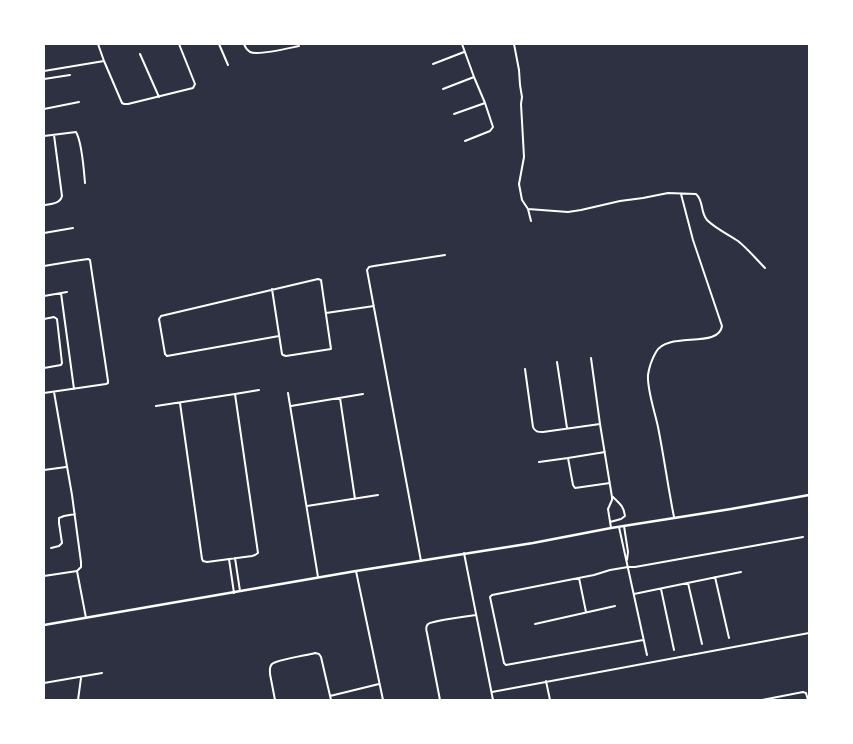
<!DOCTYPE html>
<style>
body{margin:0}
#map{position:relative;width:853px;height:744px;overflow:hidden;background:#2d3142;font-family:Poppins,sans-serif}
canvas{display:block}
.frame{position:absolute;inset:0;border:45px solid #fff;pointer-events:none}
</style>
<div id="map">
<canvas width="853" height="744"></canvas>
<div class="frame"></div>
</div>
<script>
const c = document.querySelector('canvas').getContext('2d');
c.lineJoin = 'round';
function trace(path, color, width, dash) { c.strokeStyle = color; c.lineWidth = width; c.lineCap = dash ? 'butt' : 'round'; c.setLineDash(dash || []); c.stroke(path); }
const minor = new Path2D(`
 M219,44l9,21
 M244,44c1,3 3,6 6,8 8,4 39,-4 49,-6
 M514,44l5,26 1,15 2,12 -1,7 3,53 -5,27 3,16 6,9 3,12
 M140,54l19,43
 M104,61l18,42 2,1h4l65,-16 2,-4 -16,-40
 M433,64l31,-12
 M44,71l60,-10 -6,-17
 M44,79l26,-4
 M443,89l31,-12 -12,-33
 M44,109l35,-7
 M454,114l31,-11 -11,-26
 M44,136l32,-4c6,10 8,39 9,51
 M465,141l25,-10 3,-4 -8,-24
 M44,205c7,-1 16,-1 18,-9l-8,-61
 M528,209l40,3 13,-2 39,-9 23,-3 25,-5 28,1c8,7 4,18 11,26 9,9 21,14 31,21 10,8 18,18 27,27
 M44,233l29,-5
 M44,266l30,-5 14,-2 2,1 18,121v2l-2,1 -62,9
 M272,289l10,65 1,1 3,1 45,-7 -10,-69 -3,-1 -157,37 -2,3 6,35 2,2 112,-20
 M61,293l13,96
 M44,296l23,-4
 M326,313l48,-7
 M44,319l10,-2 3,2 5,44 -1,2 -17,3
 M591,358l9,66
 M557,362l10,66
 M525,369l8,58c2,5 5,5 10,5l57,-8 12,73v3l-4,9 3,19
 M288,393l30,184
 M340,398l15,101
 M180,403l22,156 1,2 4,1 45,-6 3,-1 3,-2 -23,-159
 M156,406l79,-12 24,-4
 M291,406l72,-12
 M605,452l-37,6 5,27 2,3 35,-5
 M539,462l29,-4
 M44,470l22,-3
 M307,506l71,-11
 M674,517c-6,-30 -10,-60 -16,-90 -3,-15 -11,-37 -10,-52 1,-7 4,-16 8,-23 11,-21 63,-3 66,-26l-29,-86 -12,-46
 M610,522l11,-3 4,-3c-1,-10 -6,-13 -12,-19
 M624,526l4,26 -1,8
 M619,527l28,128
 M51,548l8,-2 3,-3 -3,-20v-5l5,-2 11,-2
 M464,553l29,147
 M235,558l5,33
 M229,559l5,34
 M421,561l-54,-291 2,-3 5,-1 71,-11
 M77,571l9,47
 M356,571l27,129
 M44,576l33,-5 4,-4v-5l-9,-67 -18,-103
 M715,577l14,61
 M579,578l7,34
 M688,583l14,61
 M661,589l13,61
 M634,594l107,-22
 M535,624l80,-18
 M643,640l-137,25 -2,-2 -14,-66 2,-2 102,-20 16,-5 18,-3h7l168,-30
 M546,681l4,19
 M44,683l58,-10
 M492,692l317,-59
 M330,696l49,-12
 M78,700l3,-22
 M275,700l-5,-26c0,-4 -1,-7 2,-10 4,-4 36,-9 43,-11l4,1 2,3 10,43
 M440,700l-13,-67c-1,-3 -1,-7 1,-9 4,-3 40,-8 48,-9
 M762,700l41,-8 3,1 2,7`);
const secondary = new Path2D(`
 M44,625l312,-54 177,-28 78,-15 120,-19 78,-14`);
trace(minor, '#fff', 2);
trace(secondary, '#fff', 2.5);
</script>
